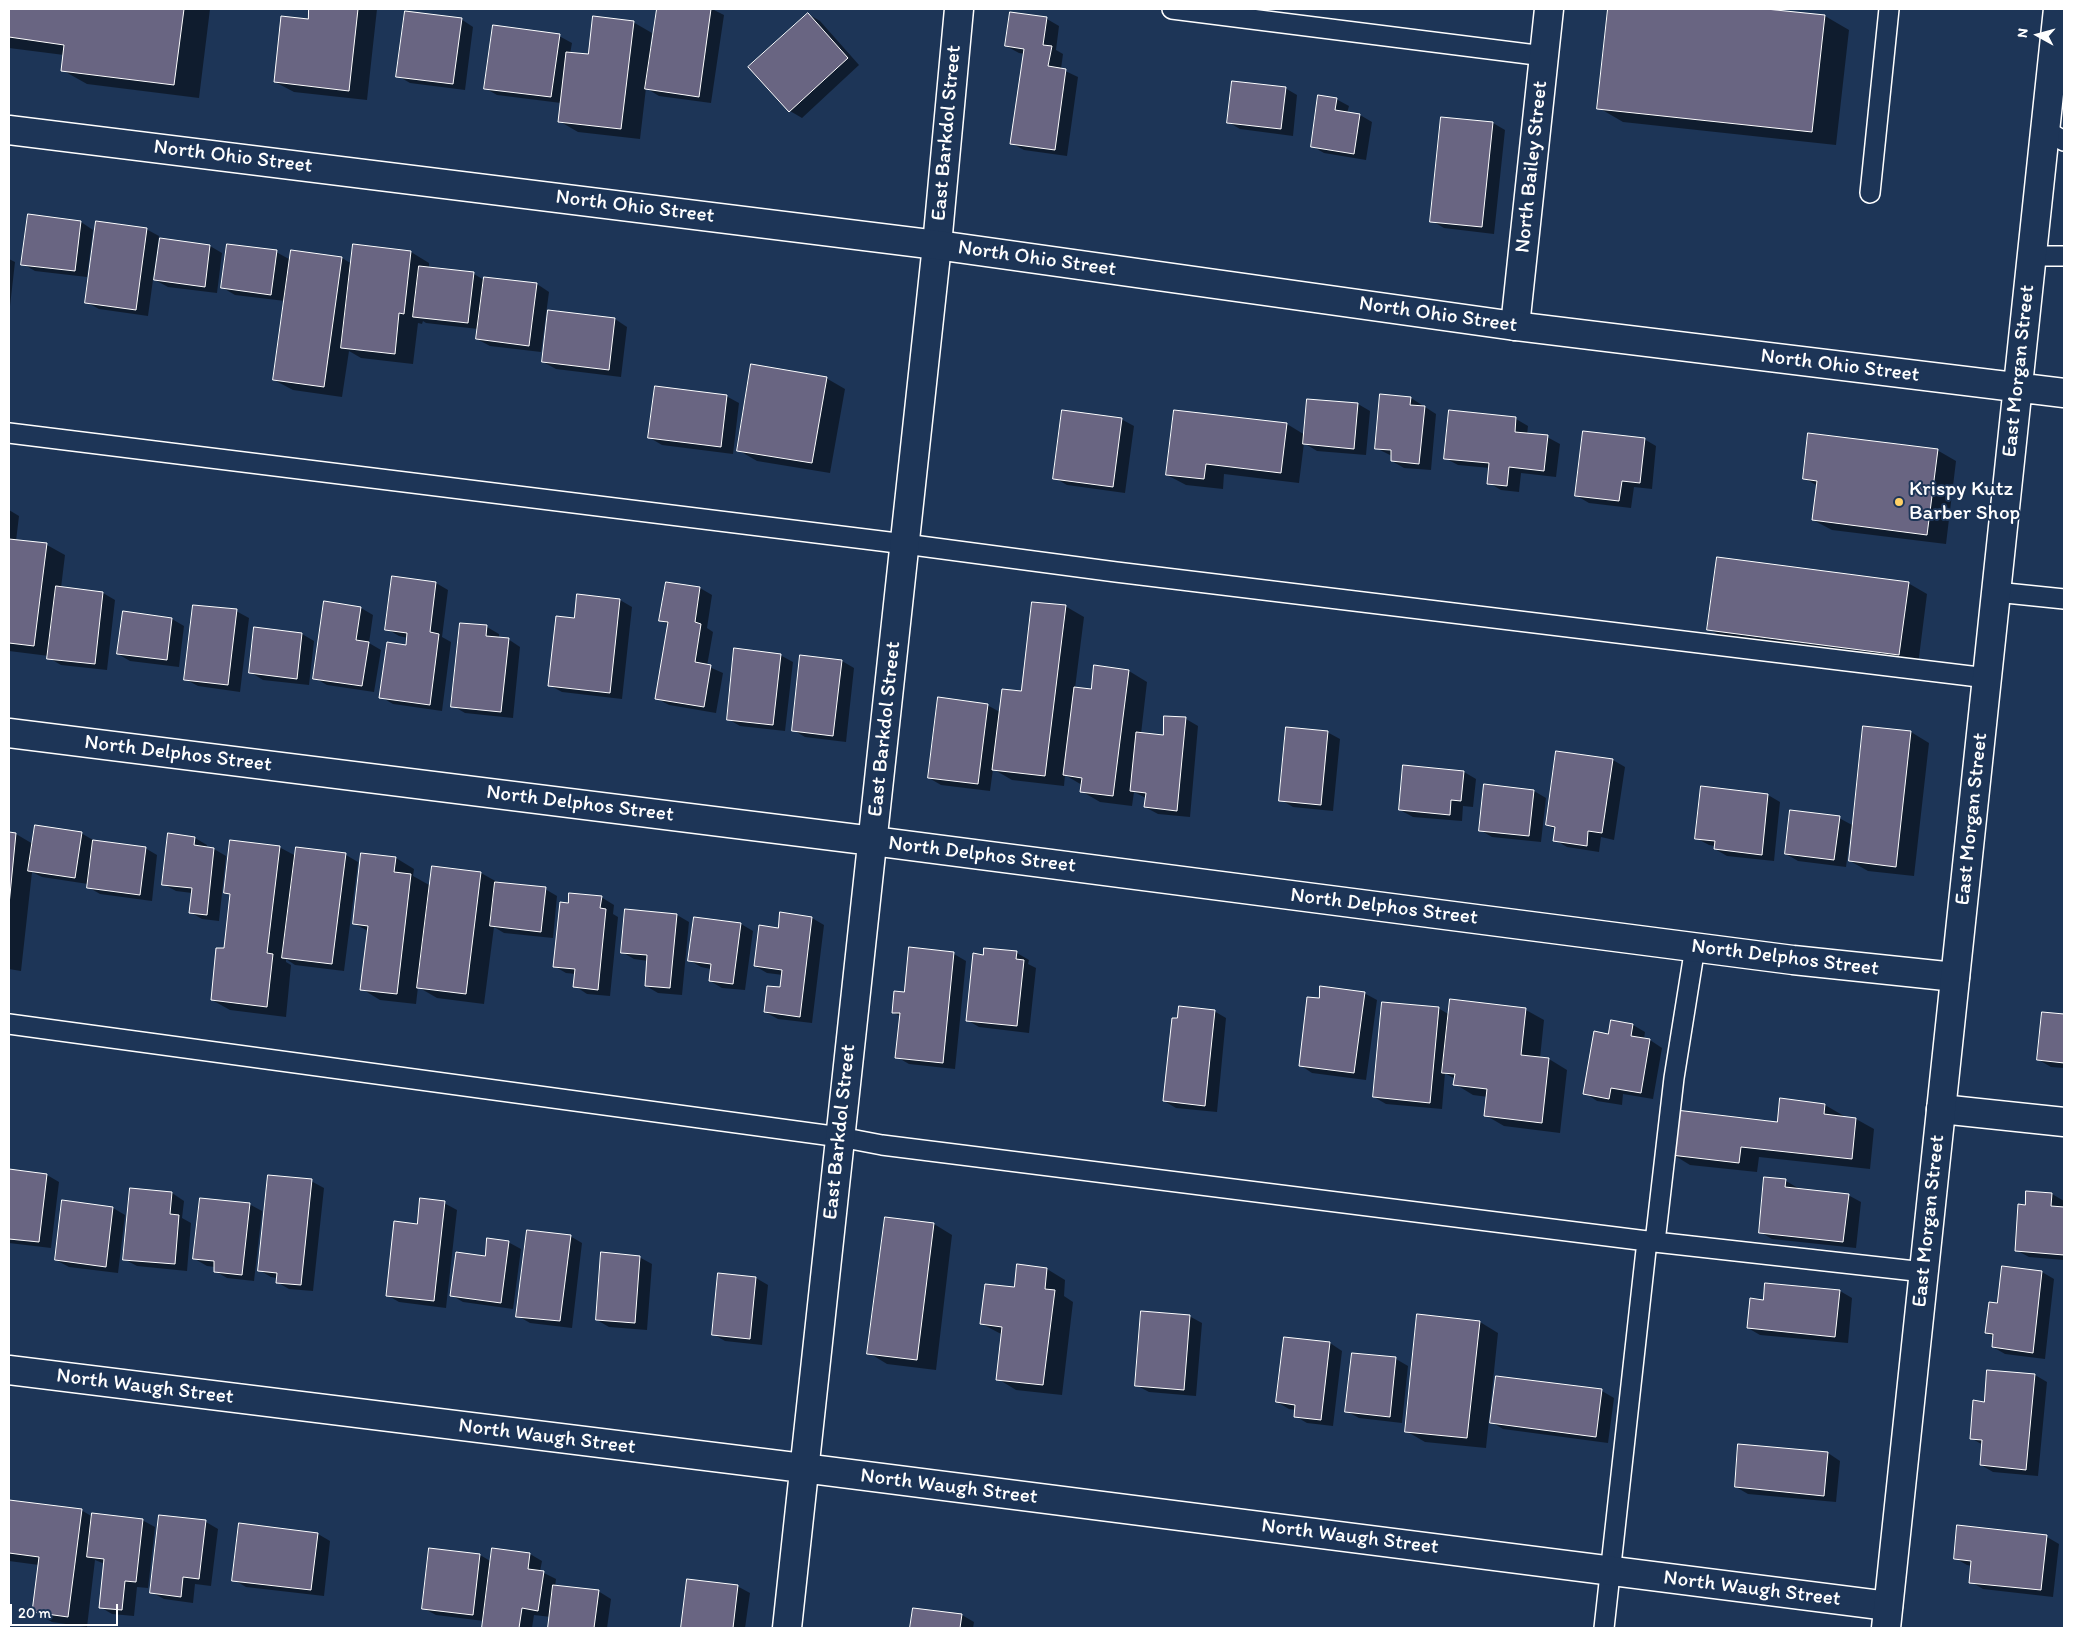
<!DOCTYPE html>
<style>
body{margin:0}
#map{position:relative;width:2073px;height:1637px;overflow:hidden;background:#1d3557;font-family:Itim,sans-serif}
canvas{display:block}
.frame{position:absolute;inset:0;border:10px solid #fff;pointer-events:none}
.north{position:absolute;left:2013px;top:10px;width:50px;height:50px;-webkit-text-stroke:4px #1d3557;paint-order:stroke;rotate:277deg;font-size:14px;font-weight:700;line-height:20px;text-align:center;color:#fff}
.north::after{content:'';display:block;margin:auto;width:18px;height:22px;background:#fff;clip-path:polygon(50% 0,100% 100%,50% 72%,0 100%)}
.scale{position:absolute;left:10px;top:1604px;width:108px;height:22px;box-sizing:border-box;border:2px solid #fff;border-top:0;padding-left:6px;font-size:15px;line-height:18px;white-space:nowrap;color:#fff;-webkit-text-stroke:4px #1d3557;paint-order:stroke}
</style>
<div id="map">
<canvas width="2073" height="1637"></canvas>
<div class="frame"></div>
<div class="north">N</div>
<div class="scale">20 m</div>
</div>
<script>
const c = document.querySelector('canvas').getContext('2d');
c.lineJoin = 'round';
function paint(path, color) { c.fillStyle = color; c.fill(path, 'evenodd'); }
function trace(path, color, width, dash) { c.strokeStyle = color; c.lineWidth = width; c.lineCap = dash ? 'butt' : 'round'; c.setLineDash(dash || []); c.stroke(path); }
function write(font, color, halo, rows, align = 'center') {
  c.font = font + ' Itim,sans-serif'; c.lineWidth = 4; c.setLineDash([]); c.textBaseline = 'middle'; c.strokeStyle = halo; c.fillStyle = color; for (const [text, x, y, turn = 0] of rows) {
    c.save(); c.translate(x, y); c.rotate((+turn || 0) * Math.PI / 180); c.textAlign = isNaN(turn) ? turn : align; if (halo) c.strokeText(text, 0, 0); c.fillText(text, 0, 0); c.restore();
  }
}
const shadow = new Path2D(`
 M9,9h201l-11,89 -112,-14 -25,-14 2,-15 -55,-7z
 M310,9h67l-10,91 -73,-8 -19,-10 34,-62z
 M658,9h54l12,6 -13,88 -52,-7 -13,-8 -6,51 -62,-7 -19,-11 2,-18 -64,-8 -12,-7 74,-52 13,7 -2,11 19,1 44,-33 19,11 -2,14h3z
 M1609,9h145l71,7 24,14 -13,115 -213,-23 -24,-14z
 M1012,13l35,6 12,7 -3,24 7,4 -2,15 17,8 -11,79 -43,-6 -13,-7 14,-89 -6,-1 -13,-7z
 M808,14l12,7 39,44 -57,53 -12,-7z
 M461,19l12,8 -8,63 -55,-7 -12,-7z
 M1285,88l12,7 -4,41 -53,-7 -12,-7z
 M1336,99l13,7 -2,7 13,2 12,7 -6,38 -42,-7 -12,-7z
 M1493,123l12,7 -11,104 -50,-6 -12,-7z
 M81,222l12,8 -6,47 -52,-6 -12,-7z
 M146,229l13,7 -11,80 -49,-7 -13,-7z
 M161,239l49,7 12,7 -5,40 -49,-6 -13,-7z
 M292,251l50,7 10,6 59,-12 18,11v6l45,5 10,6 53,4 12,8 -8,60 -51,-6 -13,-7 1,-10 -52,-6 -3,-2 -1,3 -4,-1 -5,41 -52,-6 -12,-7 -7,46 -49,-7 -19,-10 11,-79 -50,-6 -12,-7 53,-36 13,7 -2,16h2z
 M9,259l6,3 -6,53z
 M549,311l66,8 12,8 -6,50 -65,-8 -13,-7z
 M826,378l19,11 -15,84 -73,-12 -19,-11z
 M726,396l13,7 -6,51 -71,-9 -12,-7z
 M1411,398l25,16 -5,56 -27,-2 -12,-7v-5l-16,-8z
 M1358,404l12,7 -4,44 -49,-4 -13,-8 -5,40 -75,-9 -1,15 -37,-4 -19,-10 120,-51 18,11z
 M1121,419l13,7 -9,67 -58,-8 -12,-7z
 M1516,419l12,7 -1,9 20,2 13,7 -4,33 -35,-4 -2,19 -18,-2 -12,-7 1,-15 -32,-3 -13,-7z
 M1644,439l12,7 -4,43 -18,-2 -3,21 -42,-5 -12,-7z
 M1937,450l19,11 -10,83 -114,-14 -19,-10 5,-34 -14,-8z
 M9,510l10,6 -3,25 31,4 18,10 -4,33 42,5 12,7 -8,70 -46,-5 -12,-7v-2l-40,-5z
 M393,578l43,5 12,7 -6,47 9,5 -9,69 -49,-7 -12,-7 26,-51 1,-8 -9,-2 -12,-7z
 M1908,583l19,11 -9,71 -191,-25 -18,-11z
 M700,588l12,7 -5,33 6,4 -6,34 16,7 -7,40 -47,-8 -13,-7 13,-73 -8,-5z
 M578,595l42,5 12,7 -10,92 -60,-7 -13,-7 26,-65z
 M1065,606l19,11 -9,71 17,2 37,-19 18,11 -6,52 23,2 2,-19 20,2 12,7 -8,91 -32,-3 -13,-7 1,-9 -12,-6 -2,14 -32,-4 -19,-11 1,-6 -17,-10 -1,11 -52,-6 -19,-11 -3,22 -49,-6 -12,-7 58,-73 13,7 22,-20z
 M361,608l12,7 -4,28 12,7 -7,42 -47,-7 -12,-7z
 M236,611l13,7 -9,74 -42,-6 -13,-7z
 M124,613l48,6 12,7 -5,41 -49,-6 -12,-7z
 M487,627l12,7v4l9,1 12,8 -7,71 -48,-5 -12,-7z
 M302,634l12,7 -5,44 -46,-5 -13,-8z
 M780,655l13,7 -8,69 -45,-5 -12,-7z
 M842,661l12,7 -8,74 -41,-5 -12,-7z
 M1327,732l13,7 -7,72 -40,-4 -12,-7z
 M1911,732l18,11 -15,133 -46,-5 -18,-10 3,-32h-2l-5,38 -48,-6 -12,-7 53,-36 15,8z
 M1613,760l12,7 -11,73 -13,-3 -2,15 -32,-5 -12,-7 1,-10 -9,-5z
 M1464,772l12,7 -3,28 -10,-1 -1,15 -49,-4 -13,-7z
 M1485,786l49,5 12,7 -5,44 -49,-5 -12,-7z
 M1768,795l12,7 -6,59 -47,-5 -12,-7v-3l-6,-1 -13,-7z
 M81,833l12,7 52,8 12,7 -5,46 -52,-7 -12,-7v-3l-46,-7 -10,-5 -11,99 -12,-2v-135h7l17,10z
 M195,838l12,7v3l7,1 12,7 -7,65 -17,-2 -12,-7 2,-19 -16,-2 -13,-7z
 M279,847l17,9 1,-7 49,6 12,7 -14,109 -49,-6 -9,-6v3l5,3 -5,52 -56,-7 -18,-10 13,-51 6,-53 -5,-4z
 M396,858l18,11 -1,7 18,10 50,-13 18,10 46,6 12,7 -4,42 -49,-5 -10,-6 -10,77 -47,-6 -19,-11 -2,17 -36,-4 -18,-11 6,-58 -13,-7z
 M601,897l13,8 -1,9 5,3 -8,79 -23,-2 -12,-8 1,-12 -10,-1 -12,-7 15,-62z
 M781,913l31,5 12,7 -12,98 -34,-4 -13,-7 16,-23 2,-14 -16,-2 -12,-7 24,-37z
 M677,915l12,7 -7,73 -24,-2 -12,-7 2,-25 -14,-2 -12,-7z
 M741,924l12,7 -8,59 -23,-2 -12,-7 1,-12 -10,-2 -12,-7z
 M1017,953l12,7 -1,4 8,4 -7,65 -50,-6 -12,-7 17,-64z
 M954,954l12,7 -11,108 -46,-5 -12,-7 4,-40 -8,-5 12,-19z
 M1364,993l13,7 -11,80 -54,-7 -12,-8 20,-65z
 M1451,1001l75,9 18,10 -4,38 9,1 18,11 -7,63 -56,-7 -19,-11 3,-18 -15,-2 -18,-11v-5l-10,-6 -3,36 -56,-5 -12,-7 64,-89 12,7z
 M1214,1011l12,7 -9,94 -41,-4 -12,-7z
 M2043,1013l21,2v53l-13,-1 -12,-7z
 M1633,1025l12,7 -1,7 6,1 12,8 -9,51 -30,-5 -1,11 -25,-4 -12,-8 24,-57z
 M1781,1100l44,5 19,11 -1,1 13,2 18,10 -4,40 -111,-12 -2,15 -67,-7 -18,-11 106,-31z
 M9,1170l38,5 12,7 -8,66 -42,-5z
 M311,1181l13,7 -11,103 -24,-2 -12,-7v-4l-6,-1 -12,-7z
 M1786,1181l12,7v2l50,5 13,7 -5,46 -84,-9 -12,-7z
 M2027,1192l25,2 12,7v59l-35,-3 -13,-7 10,-44z
 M172,1193l12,8 -2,17 9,5 -4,48 -50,-5 -13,-7z
 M63,1202l50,6 12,7 -7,58 -49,-6 -13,-7z
 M444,1203l13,7 -11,98 -47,-6 -12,-7 31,-70z
 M249,1204l13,7 -8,70 -27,-3 -12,-7v-4l-8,-1 -12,-7z
 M934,1224l18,11 -16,135 -49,-6 -18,-11z
 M570,1236l12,7 -10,85 -42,-5 -12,-7z
 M508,1242l13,7 -8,60 -50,-7 -12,-7 35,-38z
 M639,1257l13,7 -5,66 -38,-3 -12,-7z
 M1047,1269l18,11 -1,16 9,6 -11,93 -46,-5 -18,-11 5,-44 -21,-11 33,-35z
 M2042,1272l12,7 -9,80 -40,-5 -12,-7 1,-10 -8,-4 12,-29z
 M756,1278l12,7 -6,60 -37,-4 -12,-7z
 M1840,1291l12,7 -4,45 -88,-8 -12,-7 16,-27z
 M1189,1316l13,7 -6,73 -47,-4 -13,-7z
 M1480,1322l18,11 -12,115 -61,-6 -19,-11z
 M1330,1343l12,8 -9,75 -26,-3 -12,-7 1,-6 -7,-1 -12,-7z
 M1353,1354l43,5 12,7 -6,57 -43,-5 -13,-7z
 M2035,1375l12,7 -9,94 -45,-4 -12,-7 2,-20 -12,-7 14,-35z
 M1602,1391l12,7 -6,45 -105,-14 -12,-7z
 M1828,1453l12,8 -4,41 -88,-8 -12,-7z
 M9,1501l72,9 12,7 49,3 13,7 -7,61 -11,-1 -3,29 -22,-2 -12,-7 5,-43 -10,-4 -8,67 -35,-5 -18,-10 5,-47 -30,-4z
 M160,1516l46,6 12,7 -7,57 -16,-2 -2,19 -29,-4 -13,-7z
 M240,1525l78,9 12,7 -6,55 -78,-9 -12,-7z
 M2047,1537l12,7 -6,53 -70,-8 -12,-7 1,-16 -5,-1 -12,-7z
 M493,1549l37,5 12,7 -2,10 16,8 -1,8 43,4 13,8 -4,29h-57l1,-11 -17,-2 -2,13h-49l1,-7 -48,-6 -13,-7 57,-53 12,7z
 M688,1580l49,6 13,7 -5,35h-62z
 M914,1609l48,6 12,7 -1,6h-61z`);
const building = new Path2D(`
 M9,9h175l-10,76 -113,-14 3,-26 -55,-8z
 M309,9h49l-9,82 -75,-9 7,-66 27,3z
 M657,9h54l-12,88 -54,-8z
 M1608,9h158l59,6 -13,117 -215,-23z
 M405,11l57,7 -9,66 -57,-7z
 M1010,12l37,5 -4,28 9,1 -4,20 18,3 -11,81 -45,-6 14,-95 -19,-3z
 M808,13l40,45 -59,54 -41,-45z
 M593,16l41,5 -13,108 -63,-7 8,-70 22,2z
 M493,25l67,9 -9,63 -67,-8z
 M1232,81l54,6 -5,42 -54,-6z
 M1318,95l19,3 -2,12 25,4 -6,40 -43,-7z
 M1441,117l52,5 -11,105 -52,-5z
 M28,214l53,7 -6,50 -54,-6z
 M96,221l51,7 -11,82 -51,-7z
 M160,238l50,7 -5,42 -51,-7z
 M227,244l50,6 -6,45 -50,-7z
 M353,244l58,7 -7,63 -5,-1 -4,41 -54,-6z
 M291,250l51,7 -18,130 -51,-7z
 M419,266l55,6 -6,51 -55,-6z
 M484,277l53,6 -8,63 -53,-7z
 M548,310l67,8 -6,52 -67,-8z
 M751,364l76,13 -15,86 -75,-12z
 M655,386l72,9 -6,52 -73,-9z
 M1380,394l31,3 -1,8 15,1 -6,58 -28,-3v-11l-16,-1z
 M1307,399l51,4 -4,46 -51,-5z
 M1062,410l60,8 -9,69 -60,-8z
 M1174,410l113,13 -6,50 -75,-9 -2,15 -38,-4z
 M1449,410l67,7 -1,15 33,3 -4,36 -35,-4 -2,19 -20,-2 2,-21 -45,-4z
 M1583,431l62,7 -5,45 -18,-2 -3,20 -44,-5z
 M1808,433l130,16 -11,86 -115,-15 5,-39 -14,-2z
 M9,539l38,4 -13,103 -25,-3z
 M1717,557l192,25 -10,73 -192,-25z
 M392,576l44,6 -6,50 9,2 -9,71 -51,-7 8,-56 19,3 1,-12 -22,-3z
 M666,582l34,5 -5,35 6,2 -6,38 16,3 -7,42 -49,-8 13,-77 -9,-1z
 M56,586l47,6 -8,72 -48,-5z
 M577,594l43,5 -10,94 -62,-7 8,-70 18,2z
 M324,601l37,6 -5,33 13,2 -7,44 -49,-7z
 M1032,602l34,3 -21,171 -53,-6 10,-81 19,2z
 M193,605l44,4 -9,76 -44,-5z
 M123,611l49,7 -5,42 -50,-6z
 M460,623l27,2 -1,11 23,2 -8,74 -50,-5z
 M254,627l48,6 -5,46 -48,-6z
 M734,648l47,6 -8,71 -46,-5z
 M800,655l42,5 -9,76 -41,-5z
 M1094,665l35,5 -16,126 -33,-4 2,-14 -19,-3 11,-88 17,2z
 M938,697l50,7 -10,80 -50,-6z
 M1164,716l22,1 -9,94 -33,-4 2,-14 -16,-2 6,-59 27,3z
 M1863,726l48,5 -15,136 -47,-6z
 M1286,727l42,4 -7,74 -42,-4z
 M1556,751l57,8 -11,74 -14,-2 -1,15 -34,-5 2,-14 -9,-2z
 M1403,765l61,6 -3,30 -10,-1 -1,15 -51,-5z
 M1484,784l50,6 -5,46 -50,-5z
 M1701,786l67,8 -6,61 -48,-6 1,-8 -20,-2z
 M1790,810l50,6 -6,44 -49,-6z
 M35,825l47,7 -7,46 -47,-7z
 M9,832l7,1 -7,72z
 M168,833l27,4 -1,8 20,3 -7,67 -18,-2 3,-25 -30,-3z
 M93,840l53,7 -6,48 -53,-7z
 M230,840l50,6 -13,107 6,1 -6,53 -56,-7 5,-52h8l6,-54 -6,-1z
 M296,847l50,6 -14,111 -50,-6z
 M361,853l35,4 -2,15 17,2 -14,120 -37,-4 8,-64 -15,-2z
 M432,866l49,6 -15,122 -49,-6z
 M495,882l51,5 -5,45 -51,-6z
 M569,893l33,3 -2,12 6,1 -8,81 -25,-3 2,-18 -22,-2 7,-65 8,1z
 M625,909l52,5 -7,74 -25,-2 2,-31 -26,-2z
 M780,912l32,5 -12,100 -36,-5 3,-26 13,1 2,-17 -28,-4 5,-41 19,3z
 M694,917l47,6 -8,61 -24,-3 2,-17 -23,-3z
 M909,947l45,5 -11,111 -48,-5 5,-45h-8l2,-22 10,1z
 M984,948l33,3 -1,8 8,1 -7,66 -51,-5 7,-68 10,2z
 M1320,986l45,6 -11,81 -55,-7 8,-69 12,1z
 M1450,999l76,9 -5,47 28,3 -7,65 -58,-7 3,-27 -34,-4 2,-11 -13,-1z
 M1382,1002l57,5 -9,96 -57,-6z
 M1179,1006l36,4 -10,96 -42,-5 9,-83h5z
 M2042,1012l22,2v49l-27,-3z
 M1611,1020l22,4 -2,12 19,3 -9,54 -30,-5 -2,11 -26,-5 11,-63 14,3z
 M1780,1098l45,6 -1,10 32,4 -4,41 -111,-12 -2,16 -68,-8 5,-45 101,12z
 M9,1169l38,5 -8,68 -30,-3z
 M268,1175l44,4 -11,106 -25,-2 1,-10 -19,-2z
 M1764,1177l22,2 -1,8 64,7 -6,48 -84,-9z
 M130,1188l42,4 -2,22 9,1 -4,49 -52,-4z
 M2026,1191l26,2 -1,13 13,1v48l-49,-4 3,-47 7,1z
 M200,1198l50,5 -8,72 -28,-3v-11l-21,-2z
 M420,1198l25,3 -11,100 -48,-5 8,-75 23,3z
 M62,1200l51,7 -7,60 -51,-7z
 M885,1217l49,6 -17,137 -50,-6z
 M527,1230l44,5 -11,86 -44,-4z
 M487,1238l22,3 -8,62 -51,-7 6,-44 29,4z
 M601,1252l39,4 -5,67 -39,-3z
 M1017,1264l30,4 -2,21 10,1 -12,95 -47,-5 6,-53 -22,-3 5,-40 29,3z
 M2002,1266l40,5 -9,82 -41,-6 1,-13 -8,-1 4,-31 8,1z
 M718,1273l38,4 -6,62 -38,-4z
 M1765,1283l75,7 -5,47 -88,-9 3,-30 13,2z
 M1141,1311l49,4 -6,75 -49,-4z
 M1417,1314l63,7 -13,117 -62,-6z
 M1284,1337l46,5 -9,78 -27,-3 1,-12 -19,-3z
 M1352,1353l44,4 -6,60 -45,-5z
 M1987,1370l48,4 -9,96 -46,-5 2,-25 -12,-1 3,-39 11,2z
 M1496,1376l106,13 -6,48 -106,-14z
 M1738,1444l90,8 -4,44 -89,-9z
 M9,1500l73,9 -14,108 -36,-5 7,-55 -30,-4z
 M92,1513l51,6 -7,63 -11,-1 -3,29 -23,-2 5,-49 -17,-2z
 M159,1515l47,5 -7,59 -16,-2 -2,20 -31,-4z
 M239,1523l79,10 -7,57 -79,-9z
 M1957,1525l90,10 -6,55 -72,-7 2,-22 -17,-2z
 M429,1548l51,6 -7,61 -51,-6z
 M492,1548l38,5 -2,16 16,2 -6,40 -16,-3 -3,20h-37z
 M687,1579l51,6 -5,43h-52z
 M553,1585l46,5 -5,38h-46z
 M913,1608l49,6 -2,14h-50z`);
const service = new Path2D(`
 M1172,9l372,47
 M2045,130l19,11
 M1870,193l19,-184
 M2032,256h32
 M9,433l896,111 211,28 871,106
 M1996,592l68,7
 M9,1024l831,113 42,8 773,97 269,30
 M1655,1242l19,-164 21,-131
 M1604,1628l43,-387`);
const minor = new Path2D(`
 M1515,326l34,-317
 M9,733l864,108 920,119 162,17
 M1941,1109l123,13
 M9,1370l794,98 1085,138
 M787,1628l150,-1383 22,-236`);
const tertiary = new Path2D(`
 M9,130l928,115 578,81 549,67
 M1886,1628l172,-1619`);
const markers = [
 [1899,502,5,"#ffd166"]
];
const streetNames = [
 ["East Barkdol Street",947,133,-85],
 ["North Ohio Street",233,157,7],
 ["North Bailey Street",1532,167,-84],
 ["North Ohio Street",635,207,7],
 ["North Ohio Street",1037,259,8],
 ["North Ohio Street",1438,315,8],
 ["North Ohio Street",1840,366,7],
 ["East Morgan Street",2019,371,-84],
 ["East Barkdol Street",885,729,-84],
 ["North Delphos Street",178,754,7],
 ["North Delphos Street",580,804,7],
 ["East Morgan Street",1972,819,-84],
 ["North Delphos Street",982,855,7],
 ["North Delphos Street",1384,907,7],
 ["North Delphos Street",1785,958,7],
 ["East Barkdol Street",840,1132,-84],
 ["East Morgan Street",1929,1221,-84],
 ["North Waugh Street",145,1387,7],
 ["North Waugh Street",547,1437,7],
 ["North Waugh Street",949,1487,7],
 ["North Waugh Street",1350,1537,7],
 ["North Waugh Street",1752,1589,7]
];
const poiNames = [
 ["Krispy Kutz",1909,490],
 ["Barber Shop",1909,514]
];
paint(shadow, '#0007');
paint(building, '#696582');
trace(building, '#fff', 1);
trace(service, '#fff', 22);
trace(minor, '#fff', 31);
trace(tertiary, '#fff', 31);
trace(service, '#1d3557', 19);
trace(minor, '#1d3557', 28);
trace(tertiary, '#1d3557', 28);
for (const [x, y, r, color] of markers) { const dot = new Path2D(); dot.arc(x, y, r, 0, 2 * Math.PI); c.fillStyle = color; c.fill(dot); trace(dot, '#1d3557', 2); }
write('21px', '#fff', '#1d3557', streetNames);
write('21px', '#fff', '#1d3557', poiNames, 'left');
</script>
